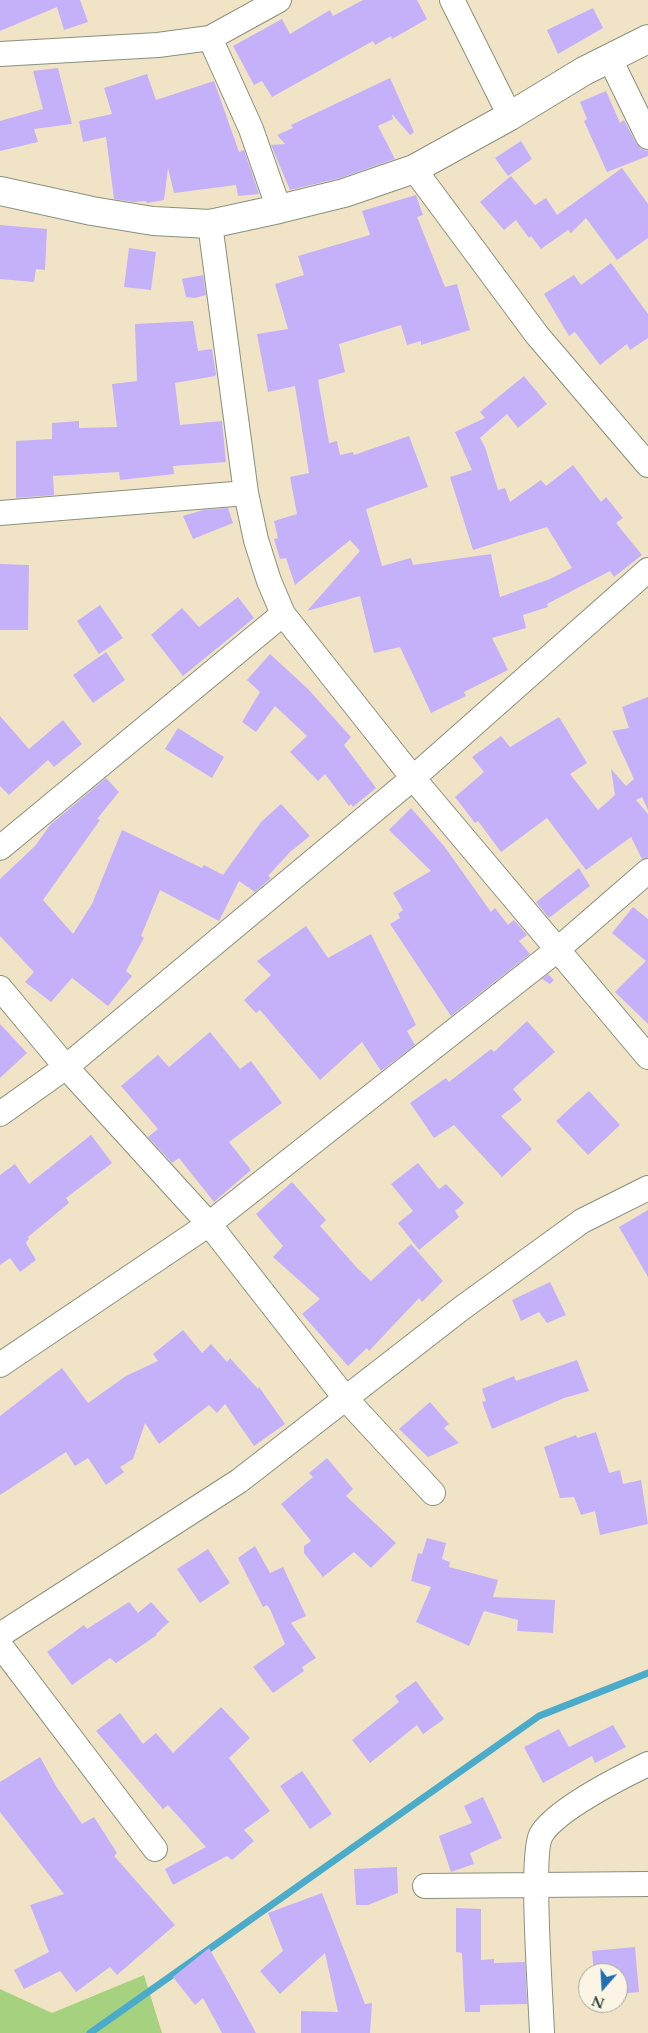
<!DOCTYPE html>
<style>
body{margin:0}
#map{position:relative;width:648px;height:2033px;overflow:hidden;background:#f1e4c6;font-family:Cardo,serif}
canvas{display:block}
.north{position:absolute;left:578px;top:1963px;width:50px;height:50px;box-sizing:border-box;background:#fcf5e5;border:1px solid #a4ab9e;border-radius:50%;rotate:199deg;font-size:14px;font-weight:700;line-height:20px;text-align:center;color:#1f3d34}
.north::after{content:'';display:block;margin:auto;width:18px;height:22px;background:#1f6fb2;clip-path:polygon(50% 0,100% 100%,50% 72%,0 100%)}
</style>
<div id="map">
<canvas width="648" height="2033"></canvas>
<div class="north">N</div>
</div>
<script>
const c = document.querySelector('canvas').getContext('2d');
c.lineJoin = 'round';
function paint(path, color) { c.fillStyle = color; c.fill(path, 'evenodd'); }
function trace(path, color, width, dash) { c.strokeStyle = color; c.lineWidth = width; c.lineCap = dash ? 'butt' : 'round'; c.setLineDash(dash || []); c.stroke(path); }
const green = new Path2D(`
 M144,1975l18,58h-162v-44l52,24z`);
const stream = new Path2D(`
 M90,2033l449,-317 109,-43`);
const building = new Path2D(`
 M0,0h80l8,22 -24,8 -7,-23 -57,24z
 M363,0h54l10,19 -35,20 -1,-3 -16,9 -2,-4 -101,56 -10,-16 -8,4 -21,-39 49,-27 8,15 40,-24 3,6z
 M593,8l10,20 -45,26 -11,-24z
 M58,68l14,56 -38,5 4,13 -38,9v-30l43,-12 -10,-38z
 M147,74l9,26 58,-19 25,71 5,-2 15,44 -21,2 -2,-11 -62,8 -6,-25 -4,32 -17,3 -1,-2 -12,1 -20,-3 -8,-62 -23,5 -4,-21 33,-7 -8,-26z
 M390,78l24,54 -4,3 -18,-21 1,5 -15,7 17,33 -55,19 -50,12 -19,-45 14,-1 -8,-9 16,-7 -2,-3z
 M606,91l14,32 4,-3 12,23 5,6 7,2v5l-41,16 -23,-51 3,-2 -7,-17z
 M521,141l11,18 -24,17 -13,-18z
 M622,168l26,36v34l-31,22 -31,-42 -15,15 -3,-3 -27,19 -10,-13 -2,2 -13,-18 -12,10 -24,-28 31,-26 24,29 11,-7 11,17z
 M416,195l7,20 -6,2 28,70 12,-3 13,46 -49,15v-4l-14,4 -6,-20 -62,19 6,28 -27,8 11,63 8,-2 3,14 13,-3 1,3 55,-19 19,51 -62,22 16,57 29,-8 2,7 78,-11 9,43 50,-18 22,-11 -25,-41 -74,23 -23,-73 22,-7 -17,-38 30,-14 -5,-6 44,-36 23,28 -29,24 -11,-14 -27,24 5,9 13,43 7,-2 5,14 31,-22 5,6 27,-21 28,37 5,-5 17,21 -7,5 26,32 -28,22 -4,-6 -63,33 1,3 -25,8 3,13 -34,10 16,32 -44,22 2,4 -35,17 -31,-66 -26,6 -14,-57 -53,15 53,-60 -10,-11 -55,45 -9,-27 -6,1 -6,-20 4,-1 -4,-17 23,-7 -7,-37 19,-4 -14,-87 -27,6 -11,-58 31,-5 -13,-45 29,-9 -6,-19 72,-21 -8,-24z
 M0,225l47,4 -2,41 -9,-1 -2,13 -34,-3z
 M129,248l27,4 -5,38 -27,-3z
 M611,263l37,51v24l-18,12 -3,-6 -27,21 -25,-33 -6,4 -25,-42 30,-19 7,10z
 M203,275l3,20 -11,3 -9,-1 -4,-18z
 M193,321l5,30 14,-2 4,25 -1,2 -40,7 5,42 42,-4 4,41 -53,4 1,8 -54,6 -1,-8 -66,4 1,19 -38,3v-57l36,-2v-16l27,-2v7l38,-1 -5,-43 25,-3 -2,-57z
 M228,508l5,15 -40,16 -10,-23 20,-6z
 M0,564l29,1 -1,65h-28z
 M238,597l16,21 -71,58 -32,-41 31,-27 17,19z
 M100,605l23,33 -24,16 -22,-33z
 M106,652l19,28 -32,23 -20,-28z
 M270,654l38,35 43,48 -7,8 32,43 -23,19 -2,-3 -2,2 -24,-32 -7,7 -28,-29 17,-16 -32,-30 -19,26 -14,-10 18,-30 -13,-12z
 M648,697v113l-6,-13 -6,3 12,14v44l-6,1 -11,-22 -45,33 -39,-52 -46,34 -23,-31 -3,2 -20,-26 29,-25 -12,-15 29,-21 9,11 49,-30 28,46 -17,11 28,36 17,-15 -4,-26 15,17 8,-7 -22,-48 17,-3 -7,-21z
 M0,716l29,33 34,-29 19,24 -28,23 -6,-7 -39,35 -9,-9z
 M178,728l46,29 -12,21 -47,-29z
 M106,778l13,14 -22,27 3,1 -57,80 30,34 19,-30 30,-74 80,38 2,-3 19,10 38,-53 20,-18 29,32 -20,16 -22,24 3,2 -16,14 -16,-11 -20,40 -59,-31 -19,46 3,2 -18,33 6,5 -24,30 -36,-28 -21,24 -26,-20 9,-10 -34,-36v-57l35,-33 15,-21z
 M411,808l33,38 47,66 4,-4 13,17 6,-5 13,15 -8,6 11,13 -79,62 -61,-92 10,-6 -2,-4 5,-4 -10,-17 38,-22 -42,-41z
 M579,868l11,18 -41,32 -13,-16z
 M633,907l15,12v105l-33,-32 31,-31 -34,-28z
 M306,926l22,32 43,-24 45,91 -9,6 8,14 -34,26 -19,-29 -42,38 -60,-70 -4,3 -12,-13 27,-25 -14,-14z
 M548,974l6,6 -4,4 -8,-5z
 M527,1021l28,31 -42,37 9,11 -21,16 31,33 -30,28 -48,-52 -20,13 -24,-35 36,-25 3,4 42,-33 3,3z
 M0,1024l27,29 -27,25z
 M210,1032l30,37 11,-8 31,42 -53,39 22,28 -37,32 -35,-44 -7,5 -24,-26 10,-8 -37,-43 37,-31 11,12z
 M589,1091l31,34 -32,30 -32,-34z
 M91,1135l21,28 -46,35 3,5 -41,34 1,2 -3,3 1,3 9,15 -16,12 -10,-14 -10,7v-90l15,-11 14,20z
 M418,1163l21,26 7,-5 18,19 -9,8 4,6 -40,33 -21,-27 15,-12 -22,-27z
 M292,1182l34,38 -6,6 37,42 14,13 40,-37 32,37 -21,21 -3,-4 -50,53 -2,-3 -19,18 -46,-52 18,-15 -47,-42 10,-11 -27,-32z
 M648,1210v67l-29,-50z
 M550,1282l16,33 -19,8 -8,-11 -18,9 -9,-21z
 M183,1330l19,23 9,-9 16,18 3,-4 28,31 1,-2 26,37 -31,22 -29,-42 -8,9 -8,-8 -50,39 -14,-21 -12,36 -13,8 4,5 -18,13 -18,-27 -13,8 -9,-14 -66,43v-79l62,-48 26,35 38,-27 32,-15 -5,-7z
 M577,1360l12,31 -25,7 -72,31 -10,-27 4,-1 -4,-12 32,-13 2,5z
 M430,1402l19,22 -5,4 15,15 -31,14 -29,-28z
 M596,1432l13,41 11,-3 3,14 18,-4 7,44 -48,11 -5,-24 -14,4 -7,-18 -14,1 -16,-51 32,-12 1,3z
 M327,1458l26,31 -7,7 50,47 -25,25 -17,-16 -31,25 -19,-24v-7l7,-5 -30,-37 32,-27 -4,-4z
 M427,1538l19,5 -4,16 8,3 -1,5 49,13 -5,17 62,3 -2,33 -36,-2 1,-11 -34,-9 -15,35 -53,-24 15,-35 -20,-6 7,-28 4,1z
 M255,1546l15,27 13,-6 23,49 -15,7 25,35 -14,9 2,4 -31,22 -20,-26 32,-23 -15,-35 -3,-4 -4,2 -25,-49z
 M208,1549l22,34 -30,20 -23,-34z
 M129,1602l9,11 13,-11 18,20 -13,12 1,1 -41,28 -6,-5 -38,27 -25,-33 37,-27 3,4z
 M416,1681l28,38 -21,15 -6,-9 -47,38 -18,-23 47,-38 -4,-6z
 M221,1707l29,31 -21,20 41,53 -26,19 10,11 -22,19 -5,-4 -54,29 -8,-16 41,-22 -38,-42 -5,4 -67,-78 24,-18 23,31 13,-11 17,20z
 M613,1725l13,22 -31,16 -3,-7 -49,27 -19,-36 35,-18 10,18z
 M40,1757l16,29 26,38 12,-7 23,36 -3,3 61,69 -58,50 -7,-8 -34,25 -16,-21 -36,18 -10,-19 35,-18 -19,-47 34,-11 -64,-82v-30z
 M302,1771l30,43 -22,15 -30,-43z
 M483,1797l19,41 -32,15 4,11 -23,8 -12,-36 33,-13 -8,-17z
 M397,1867l1,26 -30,12h-12l-2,-36z
 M322,1893l43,111 7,-1 -2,30h-69v-22l37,1 -13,-59 -45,41 -20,-23 23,-20 -15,-38z
 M456,1908l25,1v51l13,-1v4l31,-1 2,42 -47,1v7h-15l-3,-59 -6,-1z
 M635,1947l4,45 -21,2v-21h-24l-2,-22z
 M209,1948l32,57 15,28h-34l-19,-35 -8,7 -22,-28z`);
const minor = new Path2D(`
 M452,0l58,116
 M210,38l41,91 28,80
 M0,54l158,-9 52,-7 69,-38
 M609,57l39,80
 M414,169l123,166 111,130
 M210,224l36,269 10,47 13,41 14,33 130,164 235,279
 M0,513l246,-20
 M0,848l283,-234
 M0,988l66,79 143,157 137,175 87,94
 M0,1114l66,-47 347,-289 235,-208
 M0,1365l209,-141 348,-274 91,-79
 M0,1635l239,-154 223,-173 120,-87 66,-33
 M0,1645l155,204
 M425,1886l223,-2
 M542,2033c-1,-32 -12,-178 -1,-198 14,-25 80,-58 107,-71`);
const tertiary = new Path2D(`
 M0,191l92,20 61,10 57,3 69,-15 65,-16 70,-24 96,-53 74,-45 64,-32`);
paint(green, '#a6d27f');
trace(stream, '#4babca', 7);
paint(building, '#c5b0fa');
trace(minor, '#88907d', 26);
trace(tertiary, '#88907d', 30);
trace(minor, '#fff', 24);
trace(tertiary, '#fff', 28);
</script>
